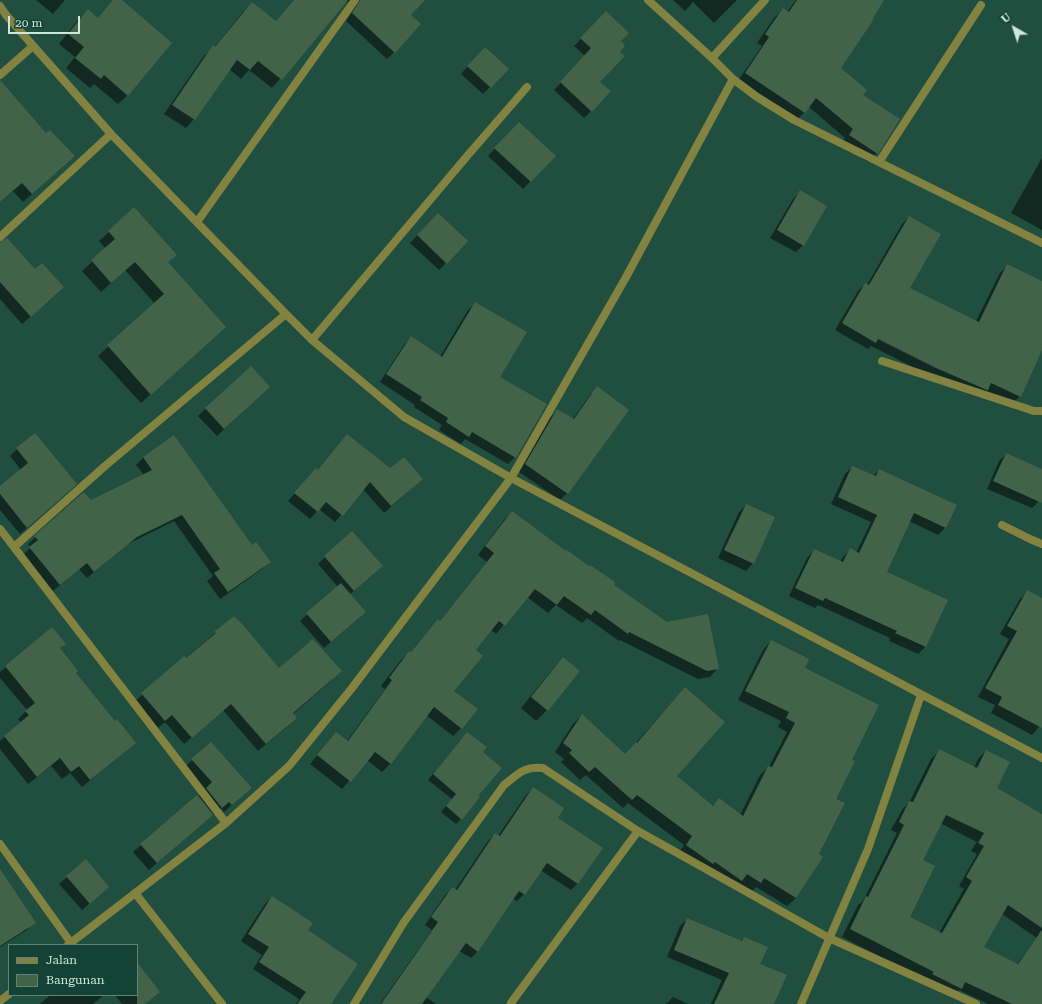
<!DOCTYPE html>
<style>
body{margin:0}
#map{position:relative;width:1042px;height:1004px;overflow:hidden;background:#204e3f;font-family:"Roboto Serif",serif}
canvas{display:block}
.legend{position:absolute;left:8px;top:944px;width:130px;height:52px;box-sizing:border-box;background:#144335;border:1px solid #5e8478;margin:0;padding:5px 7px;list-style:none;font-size:12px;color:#cee6dc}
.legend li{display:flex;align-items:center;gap:8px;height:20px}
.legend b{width:20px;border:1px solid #5e8478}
.north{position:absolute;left:994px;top:8px;width:40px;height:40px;-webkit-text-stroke:3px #144335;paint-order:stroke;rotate:321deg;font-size:11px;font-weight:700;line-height:16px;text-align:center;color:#cee6dc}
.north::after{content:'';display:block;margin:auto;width:14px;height:18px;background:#cee6dc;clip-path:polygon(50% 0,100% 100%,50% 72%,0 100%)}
.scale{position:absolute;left:8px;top:16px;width:72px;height:18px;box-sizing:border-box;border:2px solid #cee6dc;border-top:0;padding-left:5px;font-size:12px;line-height:14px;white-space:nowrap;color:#cee6dc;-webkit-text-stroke:3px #144335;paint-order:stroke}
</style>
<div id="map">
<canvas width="1042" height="1004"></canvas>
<ul class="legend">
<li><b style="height:5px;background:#828341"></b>Jalan</li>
<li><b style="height:11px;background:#436349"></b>Bangunan</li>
</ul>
<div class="north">U</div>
<div class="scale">20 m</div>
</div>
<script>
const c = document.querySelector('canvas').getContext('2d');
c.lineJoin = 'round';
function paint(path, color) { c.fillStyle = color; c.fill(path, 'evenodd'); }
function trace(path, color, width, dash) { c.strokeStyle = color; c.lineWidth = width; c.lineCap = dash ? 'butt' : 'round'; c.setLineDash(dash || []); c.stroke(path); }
const shadow = new Path2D(`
 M36,0h29l-12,14z
 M114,0h6l8,95 -10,9 -24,-20 -4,4 -24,-20 9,-11 -16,-13 19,-24 10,-9 10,8z
 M294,0h129l-14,15 -15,37 -7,7 -41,-38 8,-12 -2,-7h-6l-74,86 -23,-18 -8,9 -12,-10 -35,50 -8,9 -22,-14 40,-58 9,-9 1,1 29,-36 9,-9 24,19z
 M673,0h64l-23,23 -21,-21 -8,9z
 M796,0h86l-43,68 23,27 15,58 -9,9 -27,-18 4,-6 -36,-31 -13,14 -59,-39 25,-36 -5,-3 17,-25 9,-9 4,3z
 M606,12l13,29 -20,41 -8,29 -7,7 -30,-28 31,-34 -11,-10z
 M478,55l30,14 -25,25 -22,-20z
 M0,81l65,83 -42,38 -10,-11 -13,11z
 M512,130l42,26 -31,33 -35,-33z
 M1042,158v72l-31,-17z
 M800,192l3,53 -7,7 -26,-14 23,-39z
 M134,209l33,54 58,64 -84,76 -43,-47 57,-52 -30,-34 -24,22 -19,-21 24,-22 -7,-8z
 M438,214l8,49 -7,7 -29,-27z
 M909,217v71l67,33 24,-48 8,-8 34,17v66l-22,48 -7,7 -27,-12 -6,6 -51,-22 -58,-29 -3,3 -33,-19 23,-39 7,-7 2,1 35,-61z
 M0,243l55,52 -33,29 -22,-25z
 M476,303l23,75 16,79 -7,7 -43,-25 -4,5 -22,-14 3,-5 -28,-18 1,-2 -35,-23 24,-37 7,-7 29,19 28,-47z
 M250,367l11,27 -44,42 -19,-20z
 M597,388l-30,105 -7,7 -41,-28 31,-54 7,-7 15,9 18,-25z
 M174,436l78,111 17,15 -7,7 -42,30 -13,-18 6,-5 -39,-55 -46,23 -41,34 -8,-9 -26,22 -30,-36 7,-7 -2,-4 56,-50 6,8 54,-27 -8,-10 7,-7z
 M17,449l51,42 -48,43 -20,-24v-23l21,-17 -11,-14z
 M1006,454l36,16v24l-3,7 -7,7 -45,-19 12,-28z
 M852,467l21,9 6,-6 77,36 -11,22 -7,7 -29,-14 -24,51 40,75 -7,7 -29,-13 1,-3 -72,-33 -3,3 -26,-12 18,-38 7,-8 26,12 3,-5 7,-7 6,3 15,-31 -40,-18 14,-30z
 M316,469l2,2 72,-1 32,9 -38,34 -21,-24 -28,33 -16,-13 -9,10 -22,-18z
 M746,505l7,58 -7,8 -28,-13 21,-46z
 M512,512l100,73 106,83 -8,9 -12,2 -78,-39 -1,1 -32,-23 -5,5 -26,-18 -8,8 -21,-16 -31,37 -5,-4 -17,20 -21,41 8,37 -8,8 -27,-21 -35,48 -9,9 -15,-12 -25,29 -32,-25 26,-31 11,8 38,-52 -4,-3 20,-26 8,-8 1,1 20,-24 8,-8 1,1 48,-60 -9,-7 26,-35z
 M325,557l49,17 -24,20 8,25 -34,29 -24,-27 38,-34 -20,-23z
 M1028,591l14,8v124l-10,12 -41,-22 4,-8 -17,-8 31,-58 -9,-5 20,-35z
 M234,617l45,53 54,9 -40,35 -4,11 -31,26 -35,-41 -39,34 -19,-22 -7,6 -23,-27z
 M771,641l33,27 46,92 -15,40 -17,55 3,2 -25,41 -9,8 -31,-19 -4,4 -13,-8 -6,6 -27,-19 -3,2 -25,-18 6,-9 -56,-42 -5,5 -37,-33 -6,5 -19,-18 3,-3 -9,-7 18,-28 9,-9 43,40 52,-58 -2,79 37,30 7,-6 21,15 20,-40 9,-8 18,-35 -9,-5 3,-6 -43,-21 25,-50z
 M65,644l-6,5 16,24 40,49 20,21 -53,44 -12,-14 -8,6 -11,-13 -23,18 -28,-35v-8l21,-18 -3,-4 9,-9 -27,-32v-6l6,-5z
 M563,658l-16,52 -11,11 -15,-13 32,-39z
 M462,738l19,14 -4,44 -16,23 -5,5 -15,-12 11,-13 -24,-19z
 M939,751l35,17 4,-9 8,-8 10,38 46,25v116l-4,4 4,2v68h-54l-29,-14 -6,6 -27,-16 -84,-43 16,-32 5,-4 34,-68 -6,-3 11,-20 8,-9 21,-42zM940,823l37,19 -6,9 6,3 -18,32 5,3 -25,44 -30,-16 12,-57zM1002,914l35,24 -20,26 -34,-17z
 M192,760l51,35 -19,17 -3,-4 -7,7 -15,-19 6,-6 -20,-23z
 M533,788l23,30 22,65 -7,7 -31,-20 -16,24 -7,7 -4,-2 -35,52 -7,7 -12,-7 -33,46 10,7h-56l52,-74 -7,-5 20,-30 7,-7 3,2 33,-49 7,-7 3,2 28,-41z
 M197,796l15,19 -63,55 -16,-18z
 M86,861l15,33 -19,16 -23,-26z
 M0,889l34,33 -7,8 -27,17z
 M272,897l35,33 23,74h-34l3,-5 -46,-30 9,-14 -21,-14 24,-37z
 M687,919l54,22 3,-3 15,27 14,39h-62l11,-24 -55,-23 13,-31z
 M137,964l8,40h-23l-7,-9h22z
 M48,995h56l-11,9h-53l9,-8z
 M673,997l15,7h-22z`);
const building = new Path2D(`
 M113,0h9l50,43 -44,53 -24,-21 -3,4 -26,-21 9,-11 -16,-13 20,-25 10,9z
 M294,0h54l-66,80 -24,-19 -8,9 -13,-10 -42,60 -23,-15 41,-60 2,2 37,-45 24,19z
 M360,0h65l-14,15 10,9 -26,29 -43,-40z
 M797,0h87l-11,18 1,1 -33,49 26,22 -4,5 37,24 -22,35 -29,-19 4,-6 -37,-31 -11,15 -60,-40 24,-36 -4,-3 18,-26 6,4z
 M606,11l23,22 -8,8 4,5 -5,6 5,4 -25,26 11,9 -19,21 -32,-30 31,-34 -11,-10z
 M485,47l24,22 -18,19 -24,-22z
 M0,80l46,53 4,-3 25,26 -43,38 -10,-11 -22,19z
 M519,122l37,34 -25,26 -37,-34z
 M800,190l27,16 -23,40 -27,-16z
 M134,207l43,48 -9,7 58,65 -75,68 -44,-50 57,-51 -29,-32 -24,21 -20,-23 24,-21 -7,-8z
 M438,213l30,28 -21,23 -30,-29z
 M909,216l32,18 -31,54 69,34 28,-58 35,17v69l-21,47 -30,-14 -3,7h-1l-51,-22 -58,-29 -2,4 -34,-20 23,-40 4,2z
 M7,238l28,31 7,-6 22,24 -33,30 -31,-35v-40z
 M475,302l52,30 -27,45 47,27 -31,54 -44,-26 -3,5 -23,-15 2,-4 -28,-18 2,-3 -36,-23 25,-38 31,21z
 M251,366l19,21 -46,42 -19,-21z
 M597,386l32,24 -61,84 -43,-30 32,-55 17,10z
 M35,433l42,51 -50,44 -27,-34v-8l28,-23 -12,-15z
 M347,434l43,34 14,-11 19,22 -32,27 -21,-24 -27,34 -17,-14 -8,10 -24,-19 22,-25 2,2z
 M174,435l78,110 4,-3 15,20 -43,30 -14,-19 6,-4 -38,-54 -45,22 -43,35 -7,-9 -27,22 -31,-38 9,-7 -4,-4 50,-44 7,8 61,-30 -9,-13z
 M1006,453l36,16v34l-49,-22z
 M852,466l24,10 3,-7 78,36 -11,23 -32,-15 -27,59 61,28 -22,47 -31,-14 2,-2 -72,-33 -2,3 -28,-13 19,-39 29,13 7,-14 9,5 18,-38 -39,-18z
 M746,504l29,13 -21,47 -30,-14z
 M512,511l54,40 1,-1 22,16 1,-1 25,17 -1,3 53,37 41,-8 11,55 -12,2 -78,-39 -1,2 -33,-24 -4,5 -27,-19 -7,9 -22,-16 -30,37 -6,-5 -23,29 7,6 -29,35 24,18 -16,20 -28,-22 -43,57 -16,-12 -24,30 -34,-27 19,-23 12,9 44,-61 -3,-2 20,-27 2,1 27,-33 2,2 54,-68 -9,-7z
 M352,531l31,35 -29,25 -30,-35z
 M341,583l25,29 -35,30 -25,-29z
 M1027,590l15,8v130l-44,-23 4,-8 -17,-9 32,-57 -10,-5z
 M234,616l10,10 35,42 34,-29 29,32 -49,42 4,5 -31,26 -35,-40 -39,34 -20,-23 -7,6 -24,-28 43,-37 2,2 30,-25 -2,-1z
 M52,627l14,17 -6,4 18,23 -2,2 39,48 2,-2 19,24 -46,37 -11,-14 -8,6 -11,-14 -23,19 -33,-41 25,-21 -4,-4 10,-8 -30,-37z
 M771,640l38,19 -4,9 74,37 -27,55 3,1 -19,38 9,4 -26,51 4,3 -27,41 -32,-20 -3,5 -14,-9 -5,7 -27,-19 -2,2 -27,-19 6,-9 -55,-41 -5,5 -37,-33 -6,5 -20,-19 3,-3 -9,-7 19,-29 43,40 11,-12 1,1 48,-56 40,35 -48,54 36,30 6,-8 24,18 25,-50 4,1 23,-44 -9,-5 3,-6 -44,-21z
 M563,657l17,14 -32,40 -17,-14z
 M467,732l20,15 -4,5 19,16 -24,28 2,1 -18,23 -16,-14 10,-12 -23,-20z
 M211,742l41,46 -20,17 -3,-3 -7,6 -16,-20 6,-6 -21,-23z
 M939,749l38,19 9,-18 24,12 -13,26 45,26v114l-34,-23 -24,42 34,17 24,-34v74h-30l-47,-22 -3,7 -30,-15 2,-2 -84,-43 16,-33 2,1 36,-72 -5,-3 10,-21 4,1zM946,815l38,18 -6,10 6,3 -18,31 6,4 -30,52 -32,-16 25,-51 -12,-6z
 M533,787l31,21 -6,10 45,30 -25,36 -31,-21 -22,32 -6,-4 -41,61 -12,-9 -44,61h-41l57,-82 -7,-5 21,-30 5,3 38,-57 5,3z
 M197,795l16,20 -56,48 -17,-19z
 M86,859l23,28 -19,17 -24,-28z
 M0,869l36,54 -36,23z
 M272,896l41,27 -5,7 50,34 -27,40h-34l9,-12 -47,-30 10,-15 -21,-13z
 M687,918l55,23 2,-4 24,10 -8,17 27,11 -13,29h-60l15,-31 -55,-23z
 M137,962l23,30 -15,12h-8z`);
const minor = new Path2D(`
 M648,0l64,58 21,21 24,18 37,23 248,123
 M0,6l6,9 105,119 175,180 26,26 92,77 107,61 531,280
 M712,58l53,-58
 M0,75l33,-29
 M879,162l102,-157
 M197,222l158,-222
 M0,237l111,-103
 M312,340l156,-185 59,-68
 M882,361l152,50h8
 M1002,525l28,14 12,5
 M0,529l226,294
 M14,547l91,-81 181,-152
 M0,844l71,99
 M135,893l87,111
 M68,945l158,-122 63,-57 63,-78 159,-210 114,-199 108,-200
 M0,1001l9,-7
 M511,1003l127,-172
 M354,1004l50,-82 100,-137c14,-11 20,-19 39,-17l95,63 191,107 147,66
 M801,1004l67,-155 53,-154`);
paint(shadow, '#0007');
paint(building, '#436349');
trace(minor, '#828341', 8);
</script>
